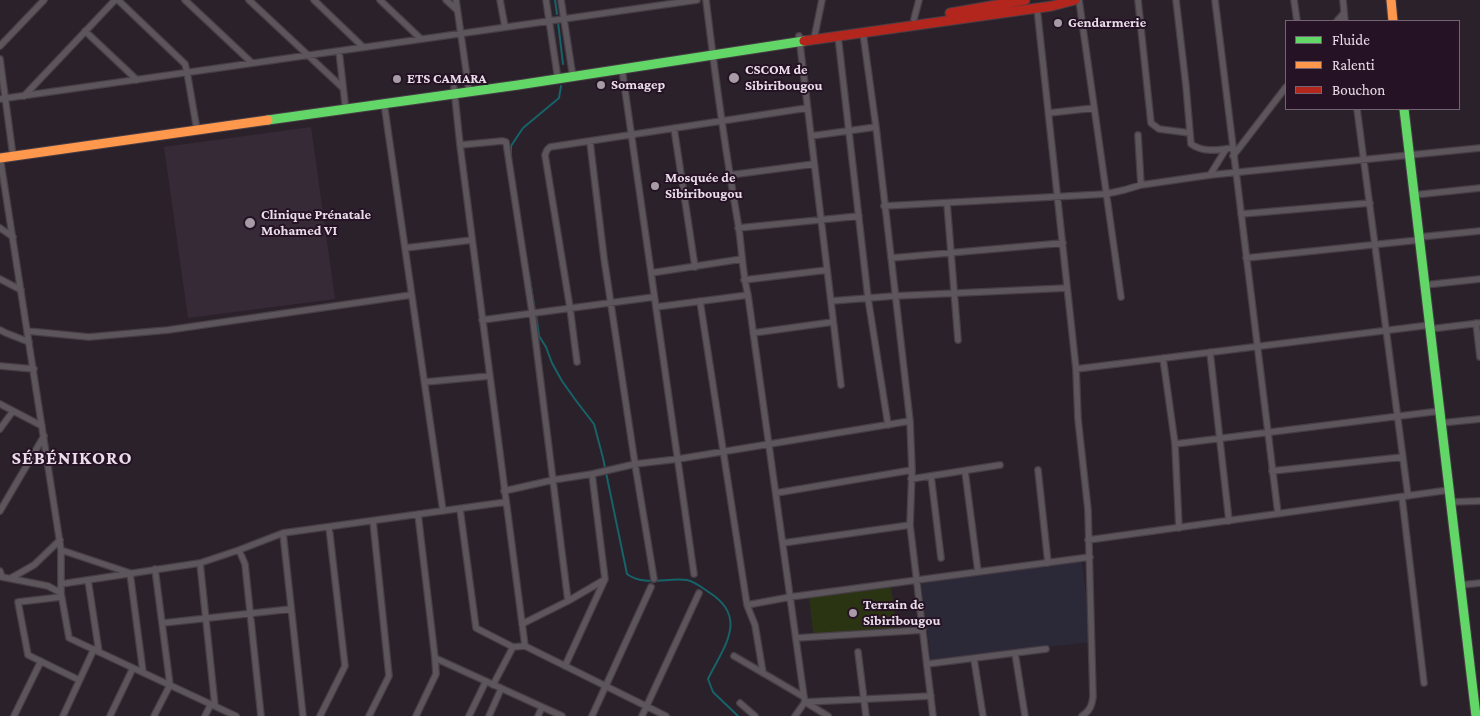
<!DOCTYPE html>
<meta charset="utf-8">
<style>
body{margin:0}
#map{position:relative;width:1480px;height:716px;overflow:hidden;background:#2b212a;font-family:"Crimson Pro",serif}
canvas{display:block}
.legend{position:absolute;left:1285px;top:20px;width:175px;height:90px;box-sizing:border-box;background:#251325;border:1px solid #746473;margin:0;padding:6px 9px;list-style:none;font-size:15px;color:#eadde9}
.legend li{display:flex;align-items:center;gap:10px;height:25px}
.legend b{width:25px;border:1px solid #746473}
</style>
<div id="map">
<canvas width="1480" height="716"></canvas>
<ul class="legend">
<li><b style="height:6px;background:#63d668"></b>Fluide</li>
<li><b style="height:6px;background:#ff974d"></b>Ralenti</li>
<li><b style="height:6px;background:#b3261e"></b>Bouchon</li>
</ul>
</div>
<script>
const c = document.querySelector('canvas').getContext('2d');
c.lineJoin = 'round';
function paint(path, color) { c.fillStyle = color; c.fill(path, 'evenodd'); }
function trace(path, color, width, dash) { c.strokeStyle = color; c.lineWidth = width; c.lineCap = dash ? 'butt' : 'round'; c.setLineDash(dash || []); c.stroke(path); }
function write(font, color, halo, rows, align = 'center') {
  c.font = font + ' "Crimson Pro",serif'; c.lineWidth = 4; c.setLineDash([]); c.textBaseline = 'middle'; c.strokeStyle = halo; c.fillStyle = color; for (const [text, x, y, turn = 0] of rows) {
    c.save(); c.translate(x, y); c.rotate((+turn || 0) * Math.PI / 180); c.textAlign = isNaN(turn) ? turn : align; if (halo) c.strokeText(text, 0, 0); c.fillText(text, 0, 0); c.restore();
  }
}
const education = new Path2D(`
 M1082,562l10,80 -161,18 -10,-80z`);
const medical = new Path2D(`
 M311,127l24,172 -147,19 -24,-171z`);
const green = new Path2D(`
 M891,587l6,43 -83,10 -5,-43z`);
const stream = new Path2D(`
 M555,0l2,14
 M558,22l5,42
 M511,160v-14l12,-18 36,-30 2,-12
 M529,274l6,37
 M536,315l3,21 7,11 6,16 10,18 15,21 17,22 9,34 24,116c17,13 41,3 60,6 7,1 17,9 23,13 39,25 13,55 -2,86l5,13 25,24`);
const street = new Path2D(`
 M118,0l67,64 2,8 10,58
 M185,0l67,63
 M249,0l94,88
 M314,0l49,47
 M380,0l41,39
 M446,0l11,10
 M456,0l13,91
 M500,0l5,27
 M546,0l11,73
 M561,0l11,71
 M706,0c9,75 19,149 32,223 4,24 4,49 10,72l56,402 1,5 -10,14
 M1079,0l42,297
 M1138,0l13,123 8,6 31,4
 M1176,0l10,86 5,58c13,9 27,6 41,4
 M1215,0l63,514
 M1294,0l3,21
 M1343,0l2,21
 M1037,8l39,361 2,50 10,91 5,187c-1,8 -3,14 -11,19
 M914,19l5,-19
 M1337,21l7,-8
 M85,31l52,49
 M863,33l13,94 34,294 2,49 -2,55 23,191
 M799,36l42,349
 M838,36l30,262 20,127
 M814,39l8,-39
 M0,46l44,-46
 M339,51l6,52
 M0,59l13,97
 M622,69l72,505
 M454,88l6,57 65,501
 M24,96l91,-96
 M0,99l697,-99
 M384,103l59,408
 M1357,109l51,387
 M1049,113l45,-5
 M674,128l21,139
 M1138,135l3,50
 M811,136l65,-9
 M590,142l14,116 31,206 19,115
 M460,145l42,-4 4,1 26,170 36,289
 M1233,156l53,-69
 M0,157l61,393v43l8,45 167,78
 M730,175l84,-11
 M1210,175l16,-26
 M1414,195l66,-7
 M947,203l11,137
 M884,206l222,-12 18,-4 17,-5 69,-10 270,-27
 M1241,214l129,-11
 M0,228l13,9
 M738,228l121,-12
 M1419,237l61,-6
 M405,248l67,-8
 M891,258l172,-15
 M1246,258l173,-18
 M651,273l91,-14
 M0,279l21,11
 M744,280l83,-10
 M1425,285l55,-6
 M700,301l47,304 8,20 8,48
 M831,301l63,-5 173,-8
 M656,307l92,-12
 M482,320l172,-23
 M1476,323l4,34
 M1430,329l50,-6
 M0,330l6,3 23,9
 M27,331l62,6 79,-7 243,-35
 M753,333l80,-11
 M1210,352l19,169
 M1163,358l12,86 4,84
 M577,362l-7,-54 -25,-153 2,-5 3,-3 257,-39
 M0,366l34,3
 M1076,369l354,-44
 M425,382l65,-6
 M0,404l42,22
 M1441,423l39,-4
 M0,429l13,-18
 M1175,444l265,-33
 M1038,470l10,93
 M965,471l13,101
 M1272,471l131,-14
 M931,476l10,82
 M911,479l89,-14
 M504,491l49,-11 39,-6 43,-10 43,-5 232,-38
 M776,493l136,-23
 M1402,497l22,186
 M1451,502l29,-1
 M460,509l16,119 37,19 12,-1 141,70
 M0,511l44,-75
 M283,533l20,183
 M1088,540l361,-50
 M783,543l127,-18
 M61,550l69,23 13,99
 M239,550l6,14 16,152
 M200,563l15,143
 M0,571l2,6 46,9 13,7
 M11,578l23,-13 26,-25
 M88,580l11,72
 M61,584l139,-21 39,-13 44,-17 223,-31
 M1461,585l19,-2
 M61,597l-43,5 10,53 51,25
 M747,605l43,-8 300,-40
 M163,623l128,-14
 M522,624l46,-23 36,-21
 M796,638l127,-8
 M858,652l8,64
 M1015,653l10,63
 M734,656l70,41
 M435,658l127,58
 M974,659l9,57
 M927,664l119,-15
 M565,666l40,-87 -13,-105
 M493,685l20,-38
 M805,702l126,-6
 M805,702l23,14
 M740,703l15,13
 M14,716l27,-55
 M63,716l31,-67
 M110,716l23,-48
 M154,716l16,-31 -15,-116
 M205,716l6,-12
 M320,716l25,-50 -16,-139
 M369,716l20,-40 -16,-155
 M416,716l20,-42 -1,-16 -17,-144
 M469,716l17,-35
 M489,716l12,-27
 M538,716l4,-9
 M592,716l59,-129
 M642,716l57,-123`);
const fast = new Path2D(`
 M1404,109l72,607
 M268,120l250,-35 286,-44`);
const slow = new Path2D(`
 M1391,0l2,21
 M0,158l268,-38`);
const jam = new Path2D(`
 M950,13l75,-13
 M804,41l248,-35 23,-6`);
const markers = [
 [1058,23,5,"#a79ba6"],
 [734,78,6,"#a79ba6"],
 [397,79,5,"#a79ba6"],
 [601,85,5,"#a79ba6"],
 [655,186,5,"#a79ba6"],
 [250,223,6,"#a79ba6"],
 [853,613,5,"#a79ba6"]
];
const poiNames = [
 ["Gendarmerie",1068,23],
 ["CSCOM de",745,70],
 ["Sibiribougou",745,86],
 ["ETS CAMARA",407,79],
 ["Somagep",611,85],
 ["Mosquée de",665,178],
 ["Sibiribougou",665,194],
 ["Clinique Prénatale",261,215],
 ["Mohamed VI",261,231],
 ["Terrain de",863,605],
 ["Sibiribougou",863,621]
];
const districtNames = [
 ["SÉBÉNIKORO",72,458]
];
paint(education, '#2b2838');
paint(medical, '#362a37');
paint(green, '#2b3412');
trace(stream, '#166369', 2);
trace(street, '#463d45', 8);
trace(fast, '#463d45', 11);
trace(slow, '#463d45', 11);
trace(jam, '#463d45', 11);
trace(street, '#5d555c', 5.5);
trace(fast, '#63d668', 9);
trace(slow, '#ff974d', 9);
trace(jam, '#b3261e', 9);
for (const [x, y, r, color] of markers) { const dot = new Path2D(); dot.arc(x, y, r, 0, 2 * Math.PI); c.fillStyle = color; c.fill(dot); trace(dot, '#251325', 2); }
write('bold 14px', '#eadde9', '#251325', poiNames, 'left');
c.letterSpacing = '1px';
write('bold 19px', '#eadde9', '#251325', districtNames);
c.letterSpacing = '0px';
</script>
